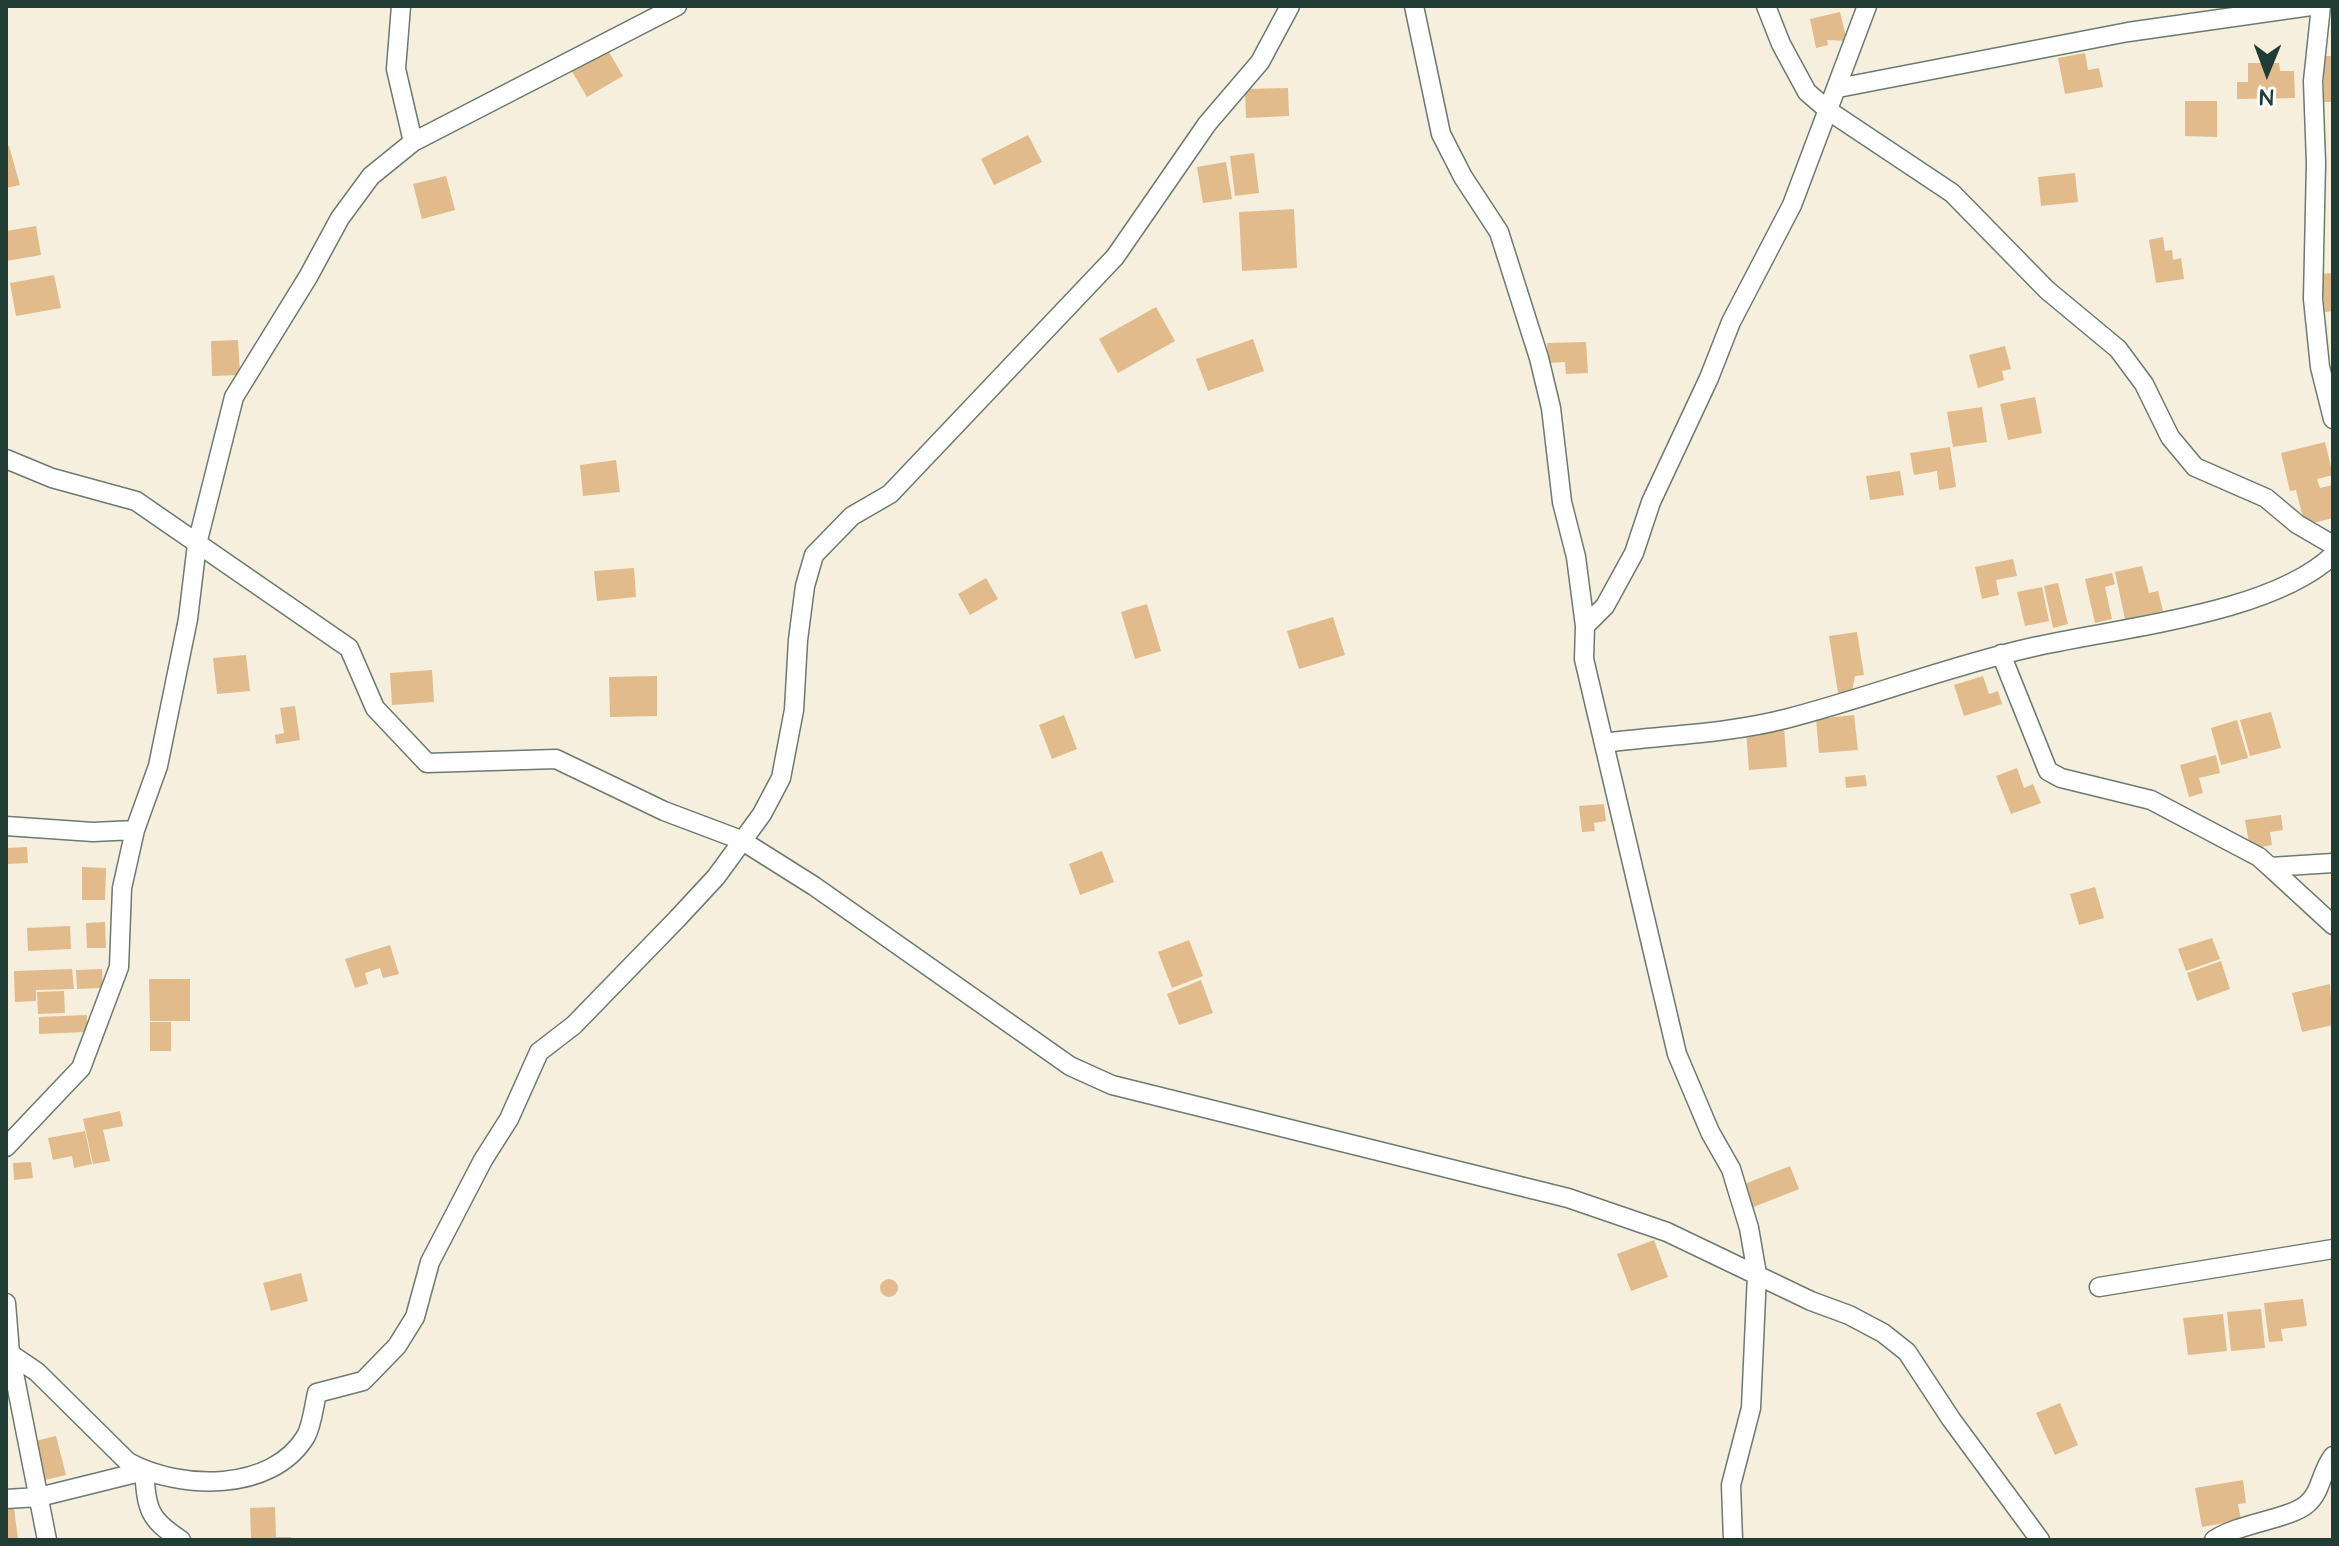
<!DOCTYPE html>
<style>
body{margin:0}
#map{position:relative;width:2339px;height:1546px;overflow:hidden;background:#f6efdd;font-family:"Architects Daughter",sans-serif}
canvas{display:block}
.frame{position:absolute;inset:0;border:8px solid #1f3d34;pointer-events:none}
.north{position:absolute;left:2227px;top:32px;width:80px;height:80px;-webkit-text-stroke:6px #fff;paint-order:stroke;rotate:181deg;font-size:22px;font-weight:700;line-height:32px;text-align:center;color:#1f3d34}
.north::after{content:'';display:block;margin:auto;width:28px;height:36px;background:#1f3d34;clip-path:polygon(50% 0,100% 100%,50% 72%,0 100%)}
</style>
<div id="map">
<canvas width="2339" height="1546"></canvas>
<div class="frame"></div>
<div class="north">N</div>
</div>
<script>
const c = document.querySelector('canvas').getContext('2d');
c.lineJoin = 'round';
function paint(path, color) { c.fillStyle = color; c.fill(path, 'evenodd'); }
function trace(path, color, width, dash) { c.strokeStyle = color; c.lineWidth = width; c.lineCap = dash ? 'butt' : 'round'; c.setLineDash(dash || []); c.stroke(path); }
const building = new Path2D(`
 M1840,12l7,29 -20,-1 1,5 -12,3 -6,-29z
 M606,47l17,29 -36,21 -17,-29z
 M2085,53l3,17 11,-2 4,19 -38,7 -7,-36z
 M2324,56h9v46h-9z
 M2248,63h31l1,8h14l1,27 -58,1v-17h11z
 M1288,88l1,28 -43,2 -1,-29z
 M2185,101h32v36l-32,-1z
 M1028,135l14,27 -48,23 -13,-26z
 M9,146l11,39 -14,3v-41z
 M1254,153l5,40 -24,3 -5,-40z
 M1226,162l6,37 -29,4 -6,-36z
 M2075,173l3,29 -37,4 -3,-29z
 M446,176l9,34 -33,9 -9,-35z
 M1294,209l3,59 -55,3 -3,-59z
 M36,226l5,29 -35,6v-30z
 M2163,237l2,14 7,-1 1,10 8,-2 3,21 -28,4 -7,-43z
 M2333,273v38l-8,1 -4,-38z
 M54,275l7,33 -45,8 -6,-33z
 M1156,307l19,34 -57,32 -19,-34z
 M1253,339l11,32 -56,20 -12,-32z
 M238,340l2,35 -28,1 -1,-35z
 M1586,342l2,31 -22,1 -1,-12 -17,1 -1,-20z
 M2005,346l6,23 -9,2 2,9 -26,8 -9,-33z
 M2035,397l7,36 -34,7 -8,-36z
 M1982,407l5,35 -34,5 -6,-35z
 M2325,442l8,33 -16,4 3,9 13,-3v33l-28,7 -9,-35 -6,1 -9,-38z
 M1950,447l6,40 -17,3 -2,-19 -23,4 -4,-22z
 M616,460l4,32 -37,4 -3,-31z
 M1900,471l4,24 -34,5 -4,-24z
 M2013,559l4,17 -21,4 3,15 -17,4 -7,-32z
 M2142,566l7,27 9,-2 5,20 -38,8 -10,-47z
 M634,568l2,29 -39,4 -3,-30z
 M2112,573l3,11 -10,3 7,32 -17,4 -10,-44z
 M986,578l12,21 -28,16 -12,-21z
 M2058,583l10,41 -15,4 -9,-42z
 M2042,587l7,34 -24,5 -8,-34z
 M1147,604l14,47 -26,8 -14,-47z
 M1333,617l12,38 -46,14 -12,-38z
 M1857,632l7,43 -9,1 -3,15 -14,2 -9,-57z
 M246,655l4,36 -33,3 -4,-36z
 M432,670l2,32 -42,3 -2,-32z
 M657,676v40l-47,1 -1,-40z
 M1983,676l6,18 9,-3 4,13 -38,12 -10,-31z
 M295,706l5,34 -24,4 -1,-9 9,-2 -4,-25z
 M2271,712l10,36 -31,8 -10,-36z
 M1064,715l13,34 -25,10 -13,-34z
 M1854,715l4,35 -39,3 -3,-34z
 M2237,720l11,38 -27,7 -10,-37z
 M1784,728l3,39 -38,3 -3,-39z
 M2216,755l4,18 -21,5 4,15 -14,4 -9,-32z
 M2017,768l7,20 9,-4 8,19 -30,11 -15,-38z
 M1865,775l2,11 -21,2 -1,-11z
 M1604,804l2,17 -12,2 1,8 -13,1 -3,-26z
 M2281,815l2,15 -13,2 2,13 -22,4 -5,-29z
 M27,847l1,16 -22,1v-16z
 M1102,851l12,31 -34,13 -11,-31z
 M82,867l24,1 -1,32h-23z
 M2095,887l9,31 -25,7 -9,-31z
 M105,922l1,26h-19l-1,-25z
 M70,926l1,23 -43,2 -1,-23z
 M2212,938l8,21 -34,12 -8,-22z
 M1189,940l14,36 -31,12 -14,-36z
 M390,945l9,29 -16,4 -3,-10 -15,5 3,11 -13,4 -10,-29z
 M2221,961l9,28 -33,12 -10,-28z
 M72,969l2,20 -38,1v11l-21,1 -1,-31z
 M102,969l1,19 -26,1 -1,-19z
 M149,979h41v42h-40z
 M1201,980l12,33 -34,12 -12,-31z
 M2330,984l3,41 -31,7 -10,-39z
 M64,991l1,22 -27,1 -1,-22z
 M87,1015v17l-48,2v-17z
 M150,1022h21v29h-21z
 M120,1111l3,15 -20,4 7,31 -17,3 -10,-45z
 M85,1131l7,33 -18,4 -2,-12 -19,4 -5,-22z
 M31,1162l2,16 -19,2 -1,-17z
 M1790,1166l9,23 -48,19 -9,-23z
 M1654,1240l14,37 -37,14 -14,-37z
 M301,1273l7,28 -37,10 -8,-28z
 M880 1288a9 9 0 1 1 18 0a9 9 0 1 1-18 0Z
 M2303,1299l4,27 -26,3 2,12 -14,1 -5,-39z
 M2261,1309l4,39 -34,3 -4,-39z
 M2223,1314l4,37 -39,4 -5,-37z
 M2060,1403l18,42 -23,10 -19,-42z
 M56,1436l10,39 -25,6 -10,-39z
 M2243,1480l3,23 -8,1 3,16 -39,7 -7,-39z
 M275,1507l1,30h15v3h-40l-1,-32z
 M14,1508l4,31 -12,1v-31z`);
const street = new Path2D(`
 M401,6l-5,63 17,73
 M1414,6l27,128 22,43 36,55 40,126 12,50 11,94 14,55 9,69 -1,33 93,395 33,78 21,37 18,59 8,46 -6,134 -20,77 2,55
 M1766,6l15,38 26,48 22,19 123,82 95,97 71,59 26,35 26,53 25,30 71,31 31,26 36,21
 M2321,6l-8,75 3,82 -3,136 7,68 13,52
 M1838,88l290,-56 183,-26
 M6,459l46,19 84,23 213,147 26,60 52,55 129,-4 108,52 77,29 73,46 256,180 42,19 456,113 99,34 144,69 38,14 34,18 24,19 44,67 89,121
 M1585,626l20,-20 29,-53 17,-51 58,-124 22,-56 61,-117 75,-199
 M2001,654l47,117 13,7 90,22 108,57 11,10 63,-4
 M1604,743c60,-8 122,-9 181,-24 82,-21 161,-52 244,-71 85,-20 241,-33 304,-93
 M6,826l87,6 42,-2
 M2270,867l63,58
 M6,1147l75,-79 38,-101 3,-79 13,-58 23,-64 30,-147 9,-75 37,-147 74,-120 32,-59 31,-42 42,-34 264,-136
 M2099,1287l234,-38
 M6,1303l4,50 37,187
 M6,1351l31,21 91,90c51,28 144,31 178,-26 6,-11 8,-30 11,-43l46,-12 34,-35 18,-29 15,-55 53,-102 26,-41 30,-67 35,-27 103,-106 39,-42 46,-63 19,-36 13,-68 4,-70 7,-54 9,-31 38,-39 38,-22 225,-237 92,-133 53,-62 30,-56
 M6,1499l33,-2 105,-26c3,38 4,48 37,69
 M2214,1540c25,-17 76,-21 93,-36 15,-13 14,-33 26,-48`);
paint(building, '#e1bb8b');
trace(street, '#6a7b6f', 21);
trace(street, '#fff', 18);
</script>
